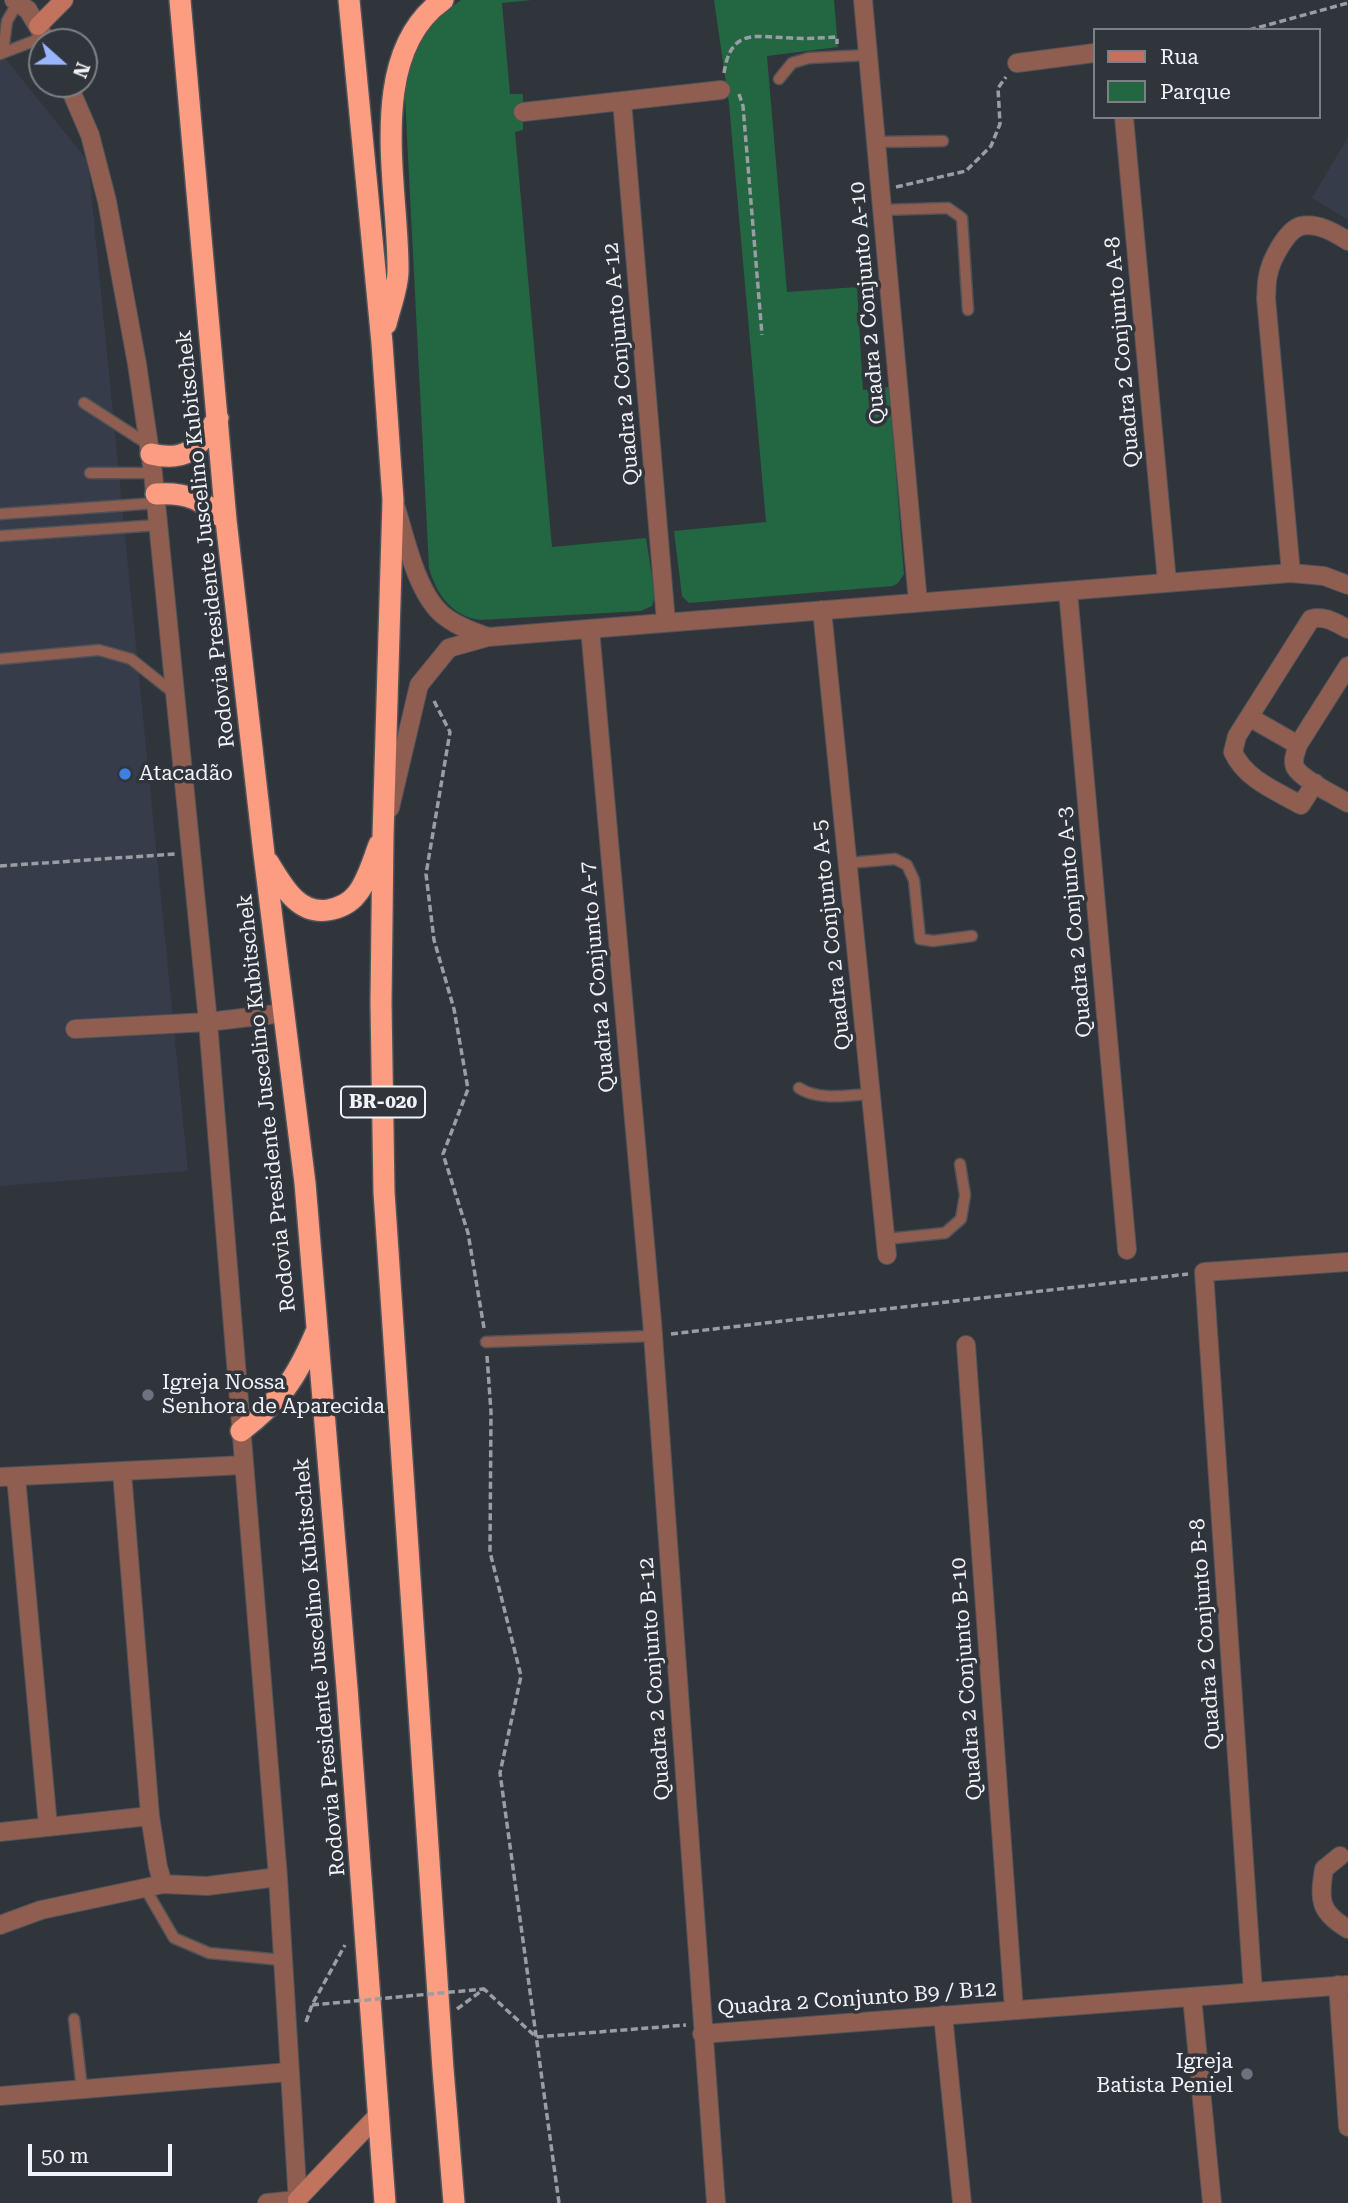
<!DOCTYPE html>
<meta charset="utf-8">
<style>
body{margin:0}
#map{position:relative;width:1348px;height:2203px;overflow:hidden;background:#30343b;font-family:"Roboto Serif",serif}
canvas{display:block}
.legend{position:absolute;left:1093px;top:28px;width:228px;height:91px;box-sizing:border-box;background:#30343b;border:2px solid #7d8087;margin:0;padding:9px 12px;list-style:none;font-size:21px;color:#f1f3f8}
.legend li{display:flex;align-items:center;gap:14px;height:35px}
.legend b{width:35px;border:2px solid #7d8087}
.north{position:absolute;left:28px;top:28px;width:70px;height:70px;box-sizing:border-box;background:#30343b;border:2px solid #7d8087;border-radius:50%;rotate:111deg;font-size:19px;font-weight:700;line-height:28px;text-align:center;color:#f1f3f8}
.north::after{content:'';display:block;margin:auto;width:24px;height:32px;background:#99b5fd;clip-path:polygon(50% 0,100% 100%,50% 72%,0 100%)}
.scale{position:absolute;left:28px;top:2144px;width:144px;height:32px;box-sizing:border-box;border:4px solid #f1f3f8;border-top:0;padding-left:9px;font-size:21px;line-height:24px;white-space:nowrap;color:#f1f3f8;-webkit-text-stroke:5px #30343b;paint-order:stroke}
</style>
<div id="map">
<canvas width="1348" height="2203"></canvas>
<ul class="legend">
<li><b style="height:9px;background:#c1735e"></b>Rua</li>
<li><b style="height:19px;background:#226642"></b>Parque</li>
</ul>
<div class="north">N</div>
<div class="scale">50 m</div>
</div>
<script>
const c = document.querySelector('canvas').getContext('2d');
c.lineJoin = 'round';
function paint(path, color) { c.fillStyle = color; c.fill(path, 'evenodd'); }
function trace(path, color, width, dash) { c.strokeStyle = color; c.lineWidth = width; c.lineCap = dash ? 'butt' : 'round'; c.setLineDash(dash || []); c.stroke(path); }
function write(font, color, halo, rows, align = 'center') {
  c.font = font + ' "Roboto Serif",serif'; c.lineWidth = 7; c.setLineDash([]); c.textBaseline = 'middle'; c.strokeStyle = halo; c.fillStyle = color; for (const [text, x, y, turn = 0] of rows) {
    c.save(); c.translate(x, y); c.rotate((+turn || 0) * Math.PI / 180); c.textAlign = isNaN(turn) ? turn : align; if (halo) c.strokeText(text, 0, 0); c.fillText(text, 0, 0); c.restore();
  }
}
const built = new Path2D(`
 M0,52l88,109 100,1010 -188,15z
 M1348,137v83l-36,-22z`);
const green = new Path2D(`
 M461,0h71l-30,3 8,91h13v36l-8,2 37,415 94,-9 9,57 -3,11 -11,5 -161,9c-28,-4 -44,-26 -51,-52l-24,-470 1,-28 17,-33 14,-19z
 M714,0h120l4,47 -71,9 20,236 70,-5 6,103 26,-3 15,187 -6,9 -5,3 -204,17 -7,-7 -8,-65 92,-9 -37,-418z`);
const path = new Path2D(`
 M1249,30l99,-27
 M724,73c7,-46 32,-36 67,-35 15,1 31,0 46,-1v7
 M739,94l4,12 19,229
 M896,187l70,-16 25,-25 9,-22 -2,-36 8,-11
 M434,701l16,31 -24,142 8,66 20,69 14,80 -25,65 25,79 16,95
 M0,866l175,-12
 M671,1334l517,-60
 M487,1356l4,56 -1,140 31,124 -21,97 59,430
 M457,2009l27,-20 52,48 150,-12
 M306,2022l6,-17 33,-60`);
const lane = new Path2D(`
 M3,52l4,-31 11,-19
 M0,54l44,-17
 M779,79l13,-16 17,-5 59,-3
 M876,142l67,-1
 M882,210l66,-2 14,10 6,92
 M84,403l65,42
 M90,473h63
 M0,514l157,-11
 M0,536l159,-11
 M0,659l99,-9 32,9 44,35
 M848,863l47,-4 12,6 7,15 6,59 13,2 39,-5
 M799,1088c20,13 49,7 72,6
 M886,1239l59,-6 16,-14 4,-24 -5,-31
 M486,1342l167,-6
 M145,1888l29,50 35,15 73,7
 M74,2019l8,70`);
const street = new Path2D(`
 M14,0l14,10 19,32
 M863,0l55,602
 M1017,63l77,-10
 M68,84l22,51 17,66 30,163 16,109 55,549 70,855 20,326
 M622,101l44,521
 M523,112l198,-22
 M1124,117l43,465
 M396,508c10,32 22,91 51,110 12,9 27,14 41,19
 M1291,573l-25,-275c1,-7 0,-15 2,-22 2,-14 18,-46 33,-50 16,-4 34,7 47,15
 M1068,591l59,659
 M822,610l65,645
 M590,629l62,692 64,882
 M1348,666l-50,79c-2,7 -6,15 -3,22 6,12 41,29 53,36
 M1249,717l62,-98c14,-4 25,4 37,10
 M1298,745l-49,-28 -12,19 -4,16c12,27 43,39 68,53l14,-22
 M390,808l29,-123 30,-37 39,-11 803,-64 33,3 24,9
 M75,1029l133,-7 76,-9
 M966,1345l48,665
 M122,1472l28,344 8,51 5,17 44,2 71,-9
 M0,1477l244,-12
 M16,1477l32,349
 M0,1832l150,-16
 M1340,1856l-16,13c-5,31 -5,43 24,60
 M0,1925l41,-15 122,-26
 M1338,1985l10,142
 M1253,1992l-49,-720 144,-10
 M1192,1997l20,206
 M943,2015l19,188
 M702,2034l646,-49
 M0,2096l289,-24
 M267,2203l30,-3`);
const secondary = new Path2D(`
 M38,26l26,-26
 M297,2200l81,-85`);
const highway = new Path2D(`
 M180,0l46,520 38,334 41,329 42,505 38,515
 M349,0l33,343 11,157 -10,336 -2,167 3,189 59,877 11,134
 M386,324c4,-17 12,-36 12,-53 1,-82 -34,-215 45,-271
 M151,454c38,9 47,-8 67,-36
 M156,494c34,-2 44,6 70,26
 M268,862c14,22 29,53 60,48 11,-2 21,-6 28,-15 11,-12 17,-35 23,-50
 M241,1431c40,-31 55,-52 75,-99`);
const pathBridge = new Path2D(`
 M312,2005l172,-16`);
const markers = [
 [125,774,7,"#3f7fe0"],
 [148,1395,7,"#6b7280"],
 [1247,2074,7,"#6b7280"]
];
const shields = [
 [383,1102,84]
];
const shieldNames = [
 ["BR-020",383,1102]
];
const streetNames = [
 ["Quadra 2 Conjunto A-10",868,303,-95],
 ["Quadra 2 Conjunto A-8",1123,352,-95],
 ["Quadra 2 Conjunto A-12",622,364,-95],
 ["Rodovia Presidente Juscelino Kubitschek",206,539,-96],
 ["Quadra 2 Conjunto A-3",1075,922,-95],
 ["Quadra 2 Conjunto A-5",832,935,-96],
 ["Quadra 2 Conjunto A-7",598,977,-95],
 ["Rodovia Presidente Juscelino Kubitschek",267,1103,-96],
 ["Quadra 2 Conjunto B-8",1206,1634,-94],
 ["Rodovia Presidente Juscelino Kubitschek",320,1667,-95],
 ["Quadra 2 Conjunto B-12",655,1679,-94],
 ["Quadra 2 Conjunto B-10",967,1679,-94],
 ["Quadra 2 Conjunto B9 / B12",857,1999,-4]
];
const poiNames = [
 ["Atacadão",139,774],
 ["Igreja Nossa",162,1383],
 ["Senhora de Aparecida",162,1407],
 ["Igreja",1233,2062,"right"],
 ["Batista Peniel",1233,2086,"right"]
];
paint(built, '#363c49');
paint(green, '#226642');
trace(lane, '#4f5359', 13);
trace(street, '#4f5359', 20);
trace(secondary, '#4f5359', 20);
trace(highway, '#4f5359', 24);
trace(path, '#9a9da3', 3.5, [7, 3.5]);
trace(lane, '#8f5e50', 10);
trace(street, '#8f5e50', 18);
trace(secondary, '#c1735e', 18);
trace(highway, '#fc9c81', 21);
trace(pathBridge, '#9a9da3', 3.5, [7, 3.5]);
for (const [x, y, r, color] of markers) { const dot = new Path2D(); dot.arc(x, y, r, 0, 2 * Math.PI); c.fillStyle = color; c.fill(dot); trace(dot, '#30343b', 2.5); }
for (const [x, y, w] of shields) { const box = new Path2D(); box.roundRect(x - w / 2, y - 15.5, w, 31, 5); c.fillStyle = '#30343b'; c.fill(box); trace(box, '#f1f3f8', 2); }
write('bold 19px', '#f1f3f8', null, shieldNames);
write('21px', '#f1f3f8', '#30343b', streetNames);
write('21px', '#f1f3f8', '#30343b', poiNames, 'left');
</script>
